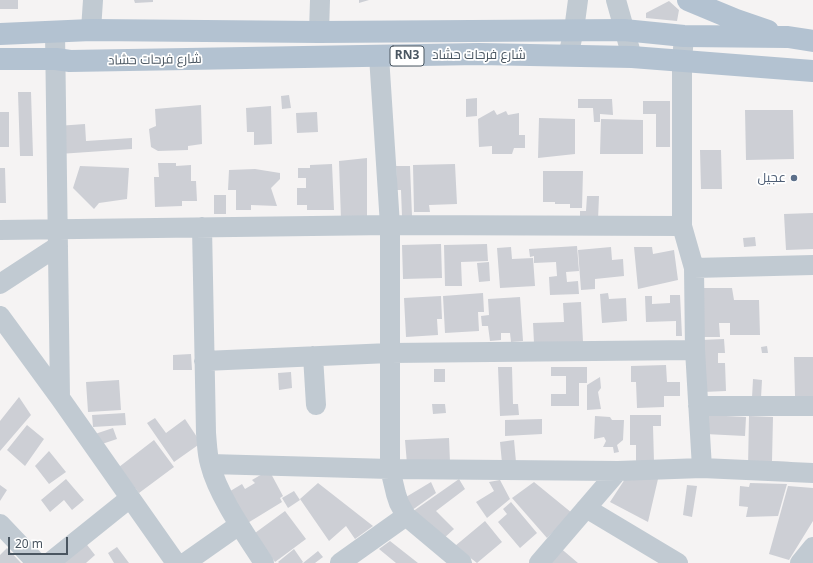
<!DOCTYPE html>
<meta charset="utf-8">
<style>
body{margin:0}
#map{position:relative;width:813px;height:563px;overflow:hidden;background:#f5f3f3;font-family:"Noto Sans",sans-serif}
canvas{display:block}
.scale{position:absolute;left:8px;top:537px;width:60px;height:18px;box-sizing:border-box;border:2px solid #4a5661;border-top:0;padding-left:5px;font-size:12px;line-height:14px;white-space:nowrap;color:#4a5661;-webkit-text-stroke:3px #fff;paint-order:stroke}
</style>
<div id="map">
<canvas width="813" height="563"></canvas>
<div class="scale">20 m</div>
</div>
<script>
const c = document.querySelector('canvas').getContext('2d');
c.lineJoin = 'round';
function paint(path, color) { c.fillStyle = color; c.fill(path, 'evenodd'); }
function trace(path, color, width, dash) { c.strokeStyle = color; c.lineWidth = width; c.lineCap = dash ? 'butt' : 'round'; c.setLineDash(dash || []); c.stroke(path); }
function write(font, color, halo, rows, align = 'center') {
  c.font = font + ' "Noto Sans",Cairo,sans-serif'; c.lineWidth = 3.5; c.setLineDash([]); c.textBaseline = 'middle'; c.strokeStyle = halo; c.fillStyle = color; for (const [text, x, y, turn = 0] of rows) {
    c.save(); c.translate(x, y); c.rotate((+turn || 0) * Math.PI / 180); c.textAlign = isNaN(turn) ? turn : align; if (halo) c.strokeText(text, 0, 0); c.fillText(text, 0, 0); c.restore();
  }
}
const building = new Path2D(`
 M0,0h18v9h-18z
 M134,0h19v2l-18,1z
 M359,0h10l-10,3z
 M669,1l10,9 -2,11 -31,-3v-5z
 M18,92h13l2,64h-13z
 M289,95l2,13 -9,1 -1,-13z
 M477,98v18l-11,1v-18z
 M578,99h34l1,16 -13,-1v8h-6l-1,-14h-15z
 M643,101h27v46h-14v-33h-13z
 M201,105l1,39 -14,2v4l-30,1 -7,-4 -2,-18 7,-3 -1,-17z
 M271,106l1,38 -18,1v-13h-7l-1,-24z
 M494,110l3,5 9,-4 2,4 11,-2v22h6v13h-11l-2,6h-20v-8l-13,1 -1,-28z
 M745,110h48l1,49 -48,1z
 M0,112h9v35h-9z
 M317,112l1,20 -21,1 -1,-20z
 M539,118l36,1v35l-37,4z
 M601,119l42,1v34h-43z
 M85,124l1,17 46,-3v11l-73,5 -2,-28z
 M700,150h21l1,39h-21z
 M367,158v62h-26l-2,-59z
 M158,163h18v3l15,-1v16h5l1,20h-15v5l-27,1 -1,-30h5z
 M332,164l2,46h-27v-5h-10v-17h9v-10h-8v-10h12v-3z
 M455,164l2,40 -28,1 1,7h-16l-1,-47z
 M80,166l49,2 -2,31 -28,4 -5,6 -21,-21z
 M396,166h14l2,50 -10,1 -1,-27h-4z
 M0,168h5l1,35h-6z
 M255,169l25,4v6l-9,9 6,18 -26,-1v5h-15v-20h-8l1,-20z
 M543,171h40l-1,37h-12v-4h-15v-2h-12z
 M214,195h12v19h-12z
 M587,196h12l-1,24 -18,-1v-8h6z
 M813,213v36l-27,1 -2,-36z
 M755,237l1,9 -12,1 -1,-9z
 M441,244l1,34 -39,1 -1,-34z
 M487,244l1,17 -27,1 1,24h-17l-1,-41z
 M577,246l2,25 -13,1 1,10 11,-1 1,13 -29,1 -1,-18 8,-1 -1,-14 -22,1v-7l-4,1 -1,-8z
 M511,247l1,12 21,-1 2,28 -35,2 -3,-40z
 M611,247l1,13 11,-1 1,17 -29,3v10l-14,1 -3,-40z
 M634,247h18l1,7 21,-4 4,30 -40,9z
 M489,262l1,19 -11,1 -2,-19z
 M703,288h29l2,12h25l1,35h-30v-12h-11l1,14h-16z
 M483,293l1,19h-6l1,19 -34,2 -2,-37z
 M608,293l1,6 17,-1 1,23 -25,2 -2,-29z
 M670,295h10l2,41h-6v-15l-30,1 -1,-26h7v8l18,-1z
 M441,296l1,23h-5l1,16 -32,2 -2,-39z
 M520,297l3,44 -12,1 -1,-9h-9v7l-11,1 -2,-15h-6l-1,-10 8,-1 -1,-16z
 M581,302l2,40 -49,1 -1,-20 31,-1 -1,-19z
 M724,339l1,14h-7v10h7l1,28 -23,1 -2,-52z
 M767,346l1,7h-6l-1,-6z
 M191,354l1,16h-19v-15z
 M794,357h19v39h-18z
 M666,365l1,17h13v14h-16v11l-27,1 -1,-26h-5v-16z
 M498,367h14l1,37h5l1,11 -19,1z
 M551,367h36v16h-8v23h-28v-12h15v-18h-15z
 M434,369h11v13h-11z
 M291,372l1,16 -13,2 -1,-17z
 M600,377l1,11 -3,4 3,17 -14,1v-25z
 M753,379l9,1 -1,18h-9z
 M119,380l2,30 -33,2 -2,-30z
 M19,397l12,18 -31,36v-30z
 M432,404h13l1,9 -13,1z
 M125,413l1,12 -33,2 -1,-12z
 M630,415h31v11h-8l1,36h-18v-17h-6z
 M706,415l40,2 -1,19 -40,-2z
 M595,416l15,1 2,3h12l-1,20 -6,5 2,7 -5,1 -1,-6h-10l3,-6 -2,-4 -10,2z
 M749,416l24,1 -1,44 20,1 -1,7 -43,-2z
 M155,418l11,15 19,-14 16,24 -27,19 -27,-39z
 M542,419v15l-37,2v-16z
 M27,425l17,14 -19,27 -18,-16z
 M113,428l4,11 -21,7 -4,-11z
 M449,438l1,24 -43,2 -2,-24z
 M154,440l20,27 -35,26 -20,-26z
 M514,440l2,22 -14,1 -2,-21z
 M49,451l17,21 -17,12 -14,-18z
 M269,470l14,26 -3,2 2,4 -36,22 -19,-31 15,-9 3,5 10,-6 -3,-3z
 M66,479l18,21 -12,10 -8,-10 -14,12 -9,-12z
 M459,479l6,10 -29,22 18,18 -11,10 -31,-27z
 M625,479h33l-10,43 -38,-20z
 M500,480l10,19 -23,19 -11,-16 18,-11 -5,-9z
 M431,482l5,11 -28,20 -7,-13z
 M534,482l38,31 -25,25 -35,-40z
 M318,483l55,43 -18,13 -9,-13 -17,15 -29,-42z
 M750,483l37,1 -9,32 -32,1 2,-10 -9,-1 1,-20 9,1z
 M0,485l7,5 -7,11z
 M687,485l10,1 -5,31 -9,-2z
 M788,486l25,2v33l-24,39 -20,-6z
 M294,491l6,9 -12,8 -6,-10z
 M511,502l26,31 -17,15 -22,-26 9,-8 -4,-5z
 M285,511l21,28 -31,23 -20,-29z
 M485,521l17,21 -25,21 -22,-17z
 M84,541l11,14 -9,8h-28z
 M390,541l28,22h-22l-17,-14z
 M558,546l20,17h-36z
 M117,547l12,16h-15l-6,-10z
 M7,548l14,15h-21v-8z
 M294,549l9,13 -1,1h-23l-1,-1z
 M318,551l5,6 -8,6h-12z`);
const minor = new Path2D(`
 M616,0l16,57
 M91,30l2,-30
 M55,32l5,366
 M319,32l1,-32
 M684,36l-2,25v165l12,42 1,82 7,118
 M379,56l11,169v244l6,25 3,9 7,13 56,47
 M568,56l6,-26 4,-30
 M202,227l4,206c1,10 1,21 4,31 8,32 36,71 54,99
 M0,230l390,-5 292,1
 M694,268l119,-3
 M0,284l58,-38
 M0,316l60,82 116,165
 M313,356l3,49
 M204,361l186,-8 305,-3
 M698,406h115
 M210,464l180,5 228,2 84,-3 111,5
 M586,508l92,55
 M0,524l37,39
 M49,563l81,-65
 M185,563l54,-38
 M340,563l66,-47
 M539,563l79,-92
 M800,563l13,-16`);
const major = new Path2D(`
 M688,0l48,20 32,11
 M0,34l91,-4 228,2 305,-2 60,6 104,1 25,4
 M0,59h56l14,2 409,-7 153,3 181,14`);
const markers = [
 [794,178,4,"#5c6f8a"]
];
const shields = [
 [407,56,34]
];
const shieldNames = [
 ["RN3",407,56]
];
const streetNames = [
 ["شارع فرحات حشاد",479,55],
 ["شارع فرحات حشاد",155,60,-1]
];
const serviceNames = [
 ["عجيل",786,178]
];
paint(building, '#cdcfd5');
trace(minor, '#c1cad2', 20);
trace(major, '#b3c2d1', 22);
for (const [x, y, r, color] of markers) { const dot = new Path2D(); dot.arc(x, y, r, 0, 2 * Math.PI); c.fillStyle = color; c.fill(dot); trace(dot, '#fff', 1.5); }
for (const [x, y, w] of shields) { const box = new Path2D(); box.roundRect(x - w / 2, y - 10, w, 20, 3); c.fillStyle = '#fff'; c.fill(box); trace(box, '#4a5661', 1); }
write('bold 12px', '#4a5661', null, shieldNames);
write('13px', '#4a5661', '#fff', streetNames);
write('13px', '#4e5e75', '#fff', serviceNames, 'right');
</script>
